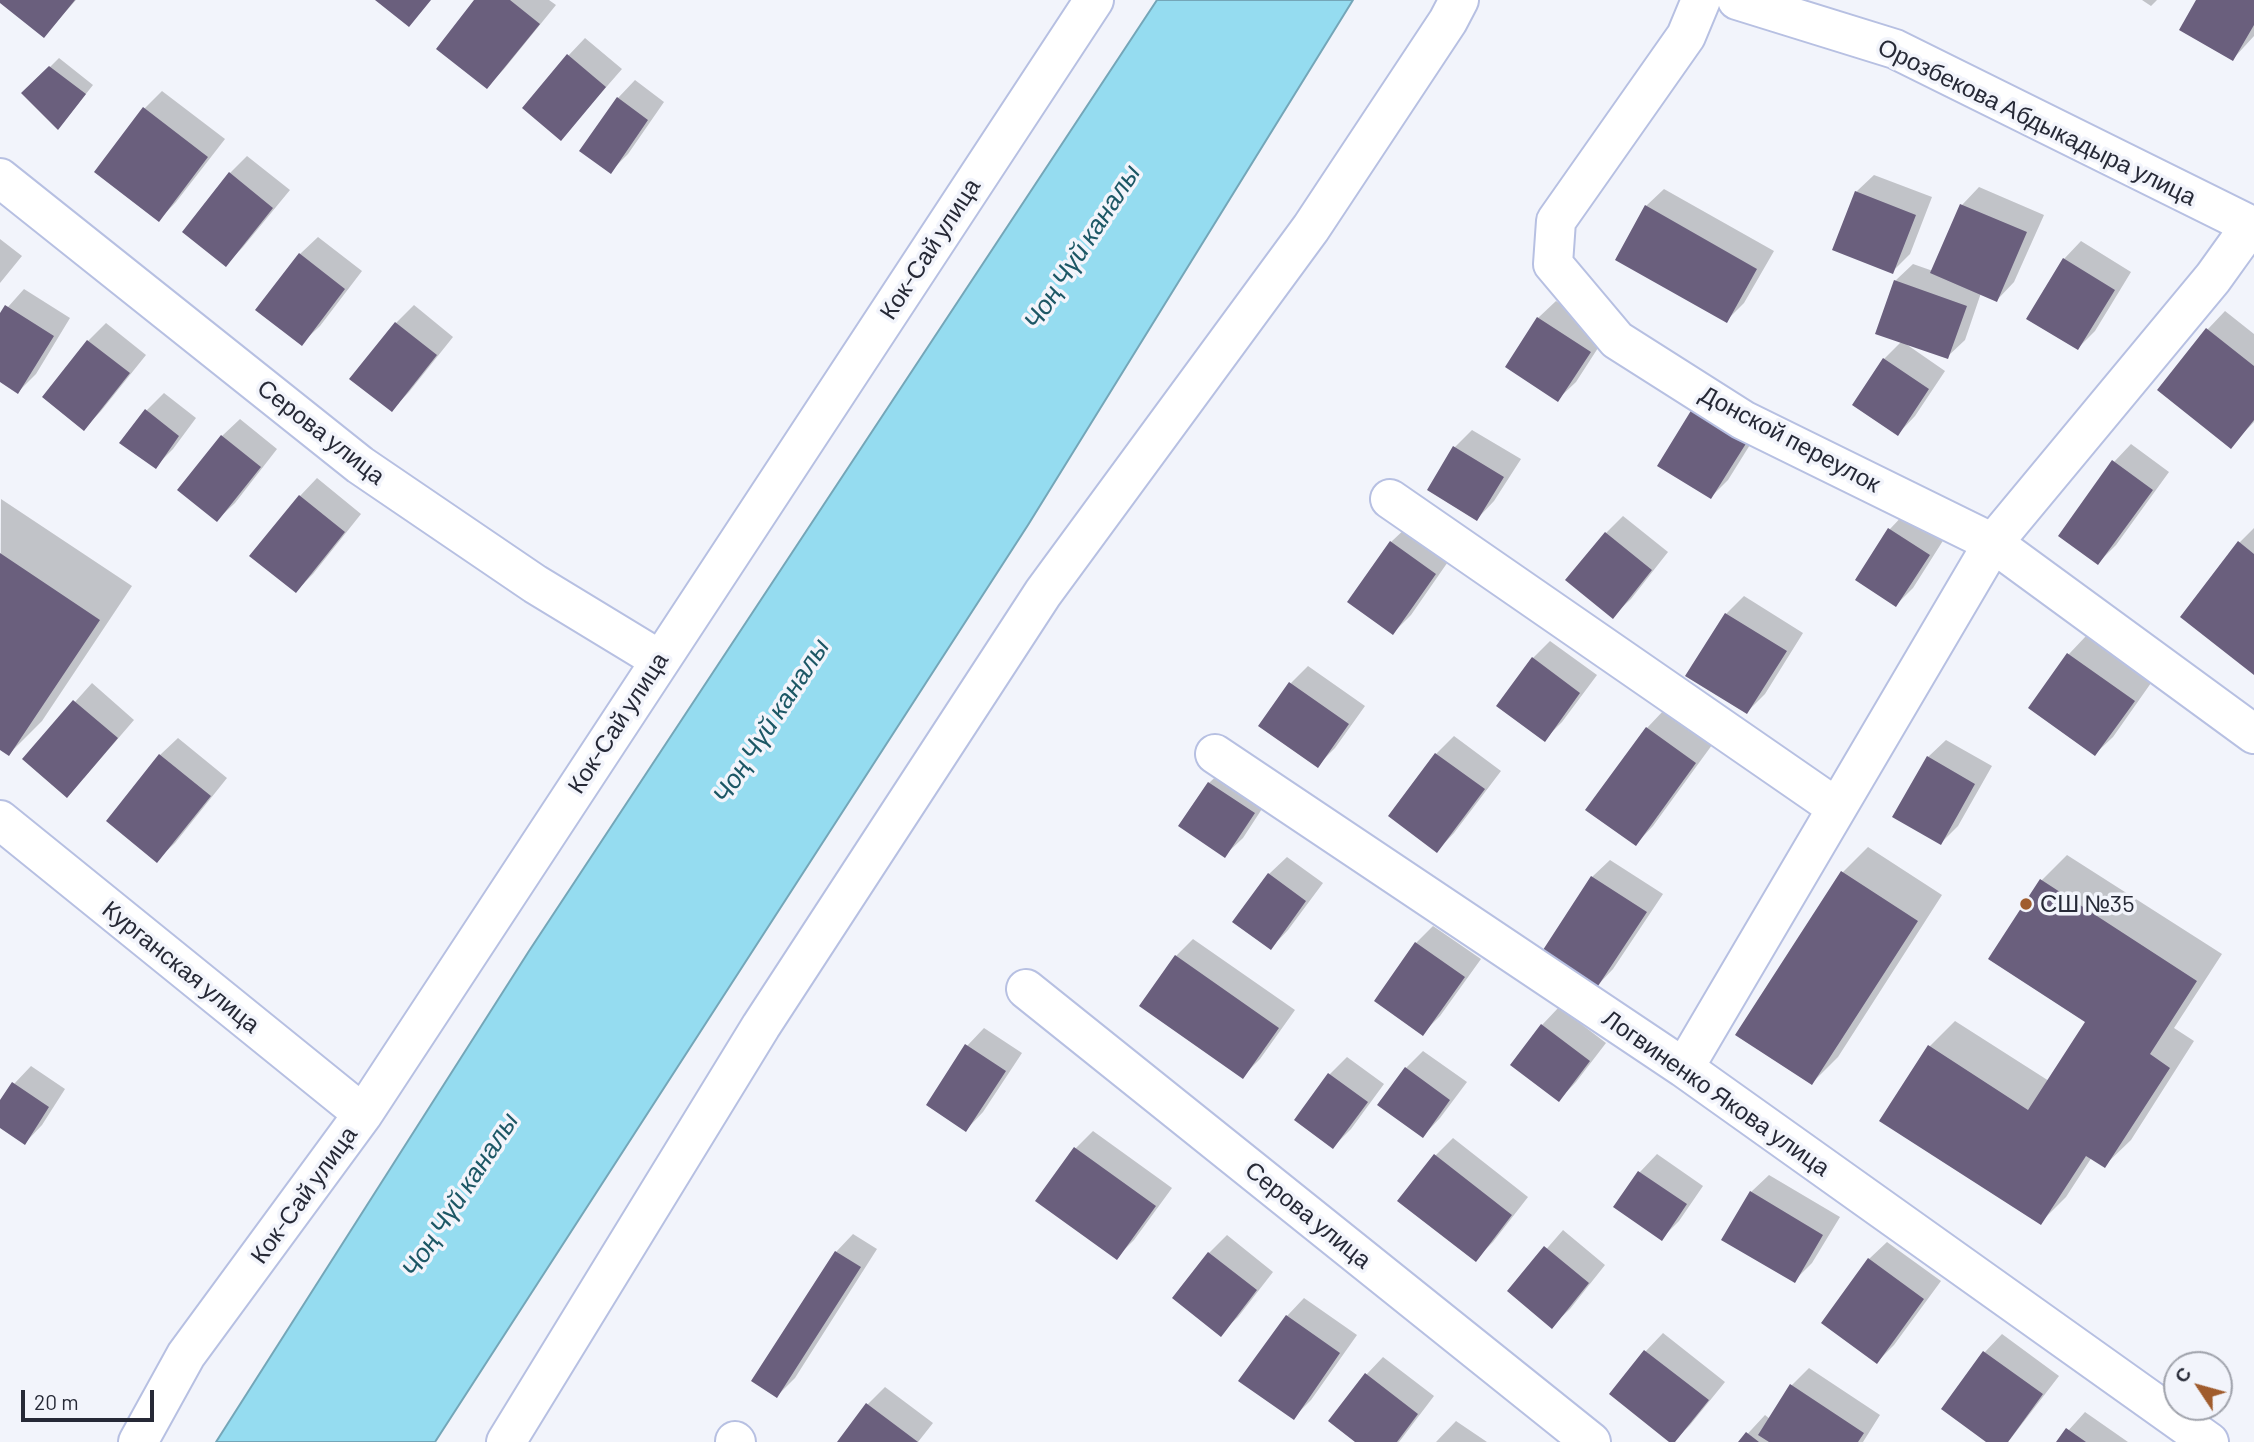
<!DOCTYPE html>
<meta charset="utf-8">
<style>
body{margin:0}
#map{position:relative;width:2254px;height:1442px;overflow:hidden;background:#f2f4fb;font-family:Barlow,sans-serif}
canvas{display:block}
.north{position:absolute;left:2163px;top:1351px;width:70px;height:70px;box-sizing:border-box;background:#f2f4fb;border:2px solid #a0a3ac;border-radius:50%;rotate:306deg;font-size:19px;font-weight:700;line-height:28px;text-align:center;color:#262936}
.north::after{content:'';display:block;margin:auto;width:24px;height:32px;background:#a05c2d;clip-path:polygon(50% 0,100% 100%,50% 72%,0 100%)}
.scale{position:absolute;left:21px;top:1390px;width:133px;height:32px;box-sizing:border-box;border:4px solid #262936;border-top:0;padding-left:9px;font-size:21px;line-height:24px;white-space:nowrap;color:#262936;-webkit-text-stroke:5px #f2f4fb;paint-order:stroke}
</style>
<div id="map">
<canvas width="2254" height="1442"></canvas>
<div class="north">С</div>
<div class="scale">20 m</div>
</div>
<script>
const c = document.querySelector('canvas').getContext('2d');
c.lineJoin = 'round';
function paint(path, color) { c.fillStyle = color; c.fill(path, 'evenodd'); }
function trace(path, color, width, dash) { c.strokeStyle = color; c.lineWidth = width; c.lineCap = dash ? 'butt' : 'round'; c.setLineDash(dash || []); c.stroke(path); }
function write(font, color, halo, rows, align = 'center') {
  c.font = font + ' Barlow,sans-serif'; c.lineWidth = 7; c.setLineDash([]); c.textBaseline = 'middle'; c.strokeStyle = halo; c.fillStyle = color; for (const [text, x, y, turn = 0] of rows) {
    c.save(); c.translate(x, y); c.rotate((+turn || 0) * Math.PI / 180); c.textAlign = isNaN(turn) ? turn : align; if (halo) c.strokeText(text, 0, 0); c.fillText(text, 0, 0); c.restore();
  }
}
const water = new Path2D(`
 M1157,0h196l-325,525 -593,917h-219l313,-491z`);
const shadow = new Path2D(`
 M0,0h76l-32,36z
 M476,0h73l7,5 -52,64 -17,18z
 M2142,0h15l-6,6z
 M2198,0h56v36l-21,23z
 M585,38l37,31 -61,70 7,-83z
 M59,58l34,27 -27,34 -42,-26z
 M635,80l29,22 -36,52 -18,18 8,-74z
 M162,91l63,48 -49,63 -17,18 -63,-49 49,-63z
 M247,156l43,34 -47,57 -17,18 4,-92z
 M1874,175l58,22 -22,57 -18,18 -36,-80z
 M1979,187l65,28 -30,67 -17,18 -16,-7 -16,47 -18,17 -41,-13 39,27 -30,45 -17,18 -44,-29 30,-46 18,-18 -7,-60 18,-17 20,7 29,-66z
 M1664,189l110,62 -30,52 -18,18 -80,-115z
 M318,237l44,34 -42,55 -18,17 -2,-89z
 M0,239l22,17 -22,27z
 M2081,241l50,31 -36,59 -17,17 -14,-89z
 M24,289l46,29 -34,56 -18,18 -18,-12v-64z
 M1556,301l51,33 -31,48 -18,17 -20,-81z
 M414,305l39,32 -44,55 -17,18 -40,-32 44,-55z
 M2225,311l29,23v88l-23,24 -72,-57 49,-60z
 M106,323l40,32 -45,56 -17,18 -40,-32 44,-56z
 M1711,392l52,32 -35,56 -17,17z
 M164,393l32,25 -23,31 -18,18 -8,-57z
 M240,419l37,30 -42,54 -18,17 5,-84z
 M1472,430l49,29 -27,42 -17,18 -22,-72z
 M2131,444l38,28 -53,73 -18,18 16,-101z
 M317,478l44,36 -48,60 -17,17 4,-95z
 M1,499l131,87 -90,135 -33,33 -9,-6z
 M1907,511l39,25 -33,52 -17,17 -39,-25 33,-51z
 M1623,516l45,36 -37,47 -18,17 -7,-83z
 M1409,525l43,31 -41,59 -18,18 -2,-91z
 M2254,528v145l-15,-130z
 M1744,596l59,37 -38,61 -18,18 -21,-98z
 M2086,636l65,47 -38,54 -18,17 -65,-46 39,-54z
 M1550,641l47,34 -35,47 -17,17 -12,-81z
 M1308,666l57,40 -30,42 -18,18 -26,-83z
 M92,683l42,37 -50,58 -60,-19z
 M1664,710l48,35 -59,81 -17,18 11,-116z
 M1454,736l47,35 -47,62 -17,18 -46,-35 45,-62z
 M178,738l49,40 -52,65 -18,17 3,-105z
 M1946,740l46,26 -34,60 -17,17 -13,-86z
 M1227,766l44,29 -28,43 -18,17 -16,-72z
 M1868,847l74,48 -104,162 -26,26 30,-210z
 M2067,855l155,99 -48,74 20,13 -63,99 -26,25 -13,-8 -26,40 -26,26 -111,-176 26,-26 94,60 38,-60 -46,-140z
 M1287,857l36,26 -35,47 -17,18 -2,-74z
 M1610,860l53,34 -50,75 -17,18 -4,-110z
 M1433,926l48,33 -41,57 -17,17 -7,-90z
 M1193,939l102,71 -35,49 -18,18 -66,-121z
 M1559,1007l47,36 -30,39 -17,18 -17,-75z
 M984,1028l38,25 -39,59 -17,18 1,-84z
 M1423,1051l44,31 -27,36 -17,18 -17,-68z
 M1347,1057l37,27 -33,45 -18,18 -3,-73z
 M31,1066l34,23 -23,36 -17,18 -25,-17v-22l14,-20z
 M1093,1131l79,57 -38,52 -18,18 -78,-58 38,-52z
 M1453,1138l75,59 -35,45 -17,17 -41,-103z
 M1657,1154l46,32 -24,35 -17,17 -47,-31 25,-35z
 M1769,1175l71,42 -28,46 -18,18 -43,-89z
 M1563,1230l42,35 -35,44 -18,17 -42,-35z
 M853,1234l24,15 -82,129 -18,18 59,-144z
 M1227,1235l46,37 -35,45 -18,17 -46,-36 35,-45z
 M1887,1242l54,39 -47,64 -17,17 -8,-103z
 M1304,1298l53,37 -46,65 -18,18 -6,-102z
 M1663,1333l62,49 -35,43 -17,17 -61,-48 34,-43z
 M2002,1334l57,42 -51,66h-19l-46,-33 42,-57z
 M1383,1357l51,39 -35,46h-41l8,-67z
 M1809,1368l71,47 -17,27h-123l25,-27 5,4 21,-33z
 M885,1387l48,36 -15,19h-79l29,-38z
 M2085,1412l43,30h-70z
 M1456,1421l31,21h-51z`);
const building = new Path2D(`
 M0,0h75l-31,38 -44,-35z
 M375,0h56l-22,27z
 M474,0h36l30,24 -53,65 -51,-40z
 M2196,0h58v25l-21,36 -54,-31z
 M567,54l39,33 -45,54 -39,-33z
 M49,66l37,28 -28,36 -37,-37z
 M617,97l31,23 -37,54 -32,-23z
 M143,107l65,50 -49,65 -65,-50z
 M229,172l44,36 -47,59 -44,-35z
 M1855,191l61,24 -23,59 -61,-24z
 M1960,204l67,28 -30,70 -67,-29z
 M1645,205l112,64 -30,54 -112,-63z
 M299,253l46,36 -43,57 -47,-36z
 M2063,258l52,32 -37,60 -52,-31z
 M1894,280l73,26 -19,53 -73,-25z
 M5,305l49,31 -36,58 -18,-12v-69z
 M1537,317l54,35 -33,50 -53,-35z
 M395,322l42,33 -45,57 -43,-33z
 M2206,328l48,38v54l-23,29 -74,-59z
 M87,340l43,33 -46,58 -42,-34z
 M1883,358l46,31 -31,47 -46,-31z
 M145,409l34,27 -23,33 -37,-26z
 M1692,409l55,33 -36,57 -54,-33z
 M221,435l40,32 -44,55 -40,-32z
 M1453,446l51,31 -27,44 -50,-31z
 M2112,460l41,30 -55,75 -40,-29z
 M299,495l46,37 -49,61 -47,-37z
 M1888,528l42,27 -34,52 -41,-27z
 M1605,532l47,38 -39,49 -48,-39z
 M1390,541l46,33 -43,61 -46,-33z
 M2238,541l16,13v121l-74,-58z
 M0,553l100,67 -91,136 -9,-6z
 M1725,613l62,38 -40,63 -62,-38z
 M2067,653l68,48 -40,55 -67,-48z
 M1532,657l48,36 -35,49 -49,-36z
 M1289,682l60,42 -31,44 -60,-42z
 M73,700l45,38 -51,60 -45,-39z
 M1646,727l50,36 -60,83 -51,-36z
 M1435,753l50,36 -48,64 -49,-37z
 M159,754l52,42 -54,67 -51,-42z
 M1927,756l48,28 -34,61 -49,-28z
 M1208,782l47,31 -30,45 -47,-32z
 M1841,871l77,50 -106,164 -77,-50z
 M1268,873l38,28 -35,49 -39,-28z
 M1591,876l56,36 -51,77 -55,-36z
 M2040,879l157,102 -47,73 20,14 -65,100 -19,-12 -45,69 -162,-104 49,-76 100,65 57,-88 -97,-63z
 M1415,942l50,35 -42,59 -49,-35z
 M1175,955l104,73 -36,51 -104,-73z
 M1541,1024l49,37 -31,41 -49,-37z
 M965,1044l41,27 -40,61 -40,-27z
 M1405,1067l45,33 -27,38 -46,-33z
 M1328,1073l40,29 -35,47 -39,-29z
 M12,1082l37,25 -24,38 -25,-17v-28z
 M1074,1147l82,59 -39,54 -82,-59z
 M1434,1154l78,61 -36,47 -79,-61z
 M1638,1171l49,33 -25,37 -49,-34z
 M1750,1191l73,44 -28,48 -74,-43z
 M1544,1246l45,37 -37,46 -45,-38z
 M835,1251l26,16 -84,131 -26,-17z
 M1208,1252l49,38 -36,47 -49,-39z
 M1868,1258l56,41 -47,65 -56,-41z
 M1286,1315l54,38 -46,67 -56,-39z
 M1644,1350l65,50 -34,42h-6l-60,-48z
 M1983,1351l60,43 -35,48h-22l-45,-33z
 M1365,1373l53,41 -21,28h-42l-27,-21z
 M1790,1384l74,49 -6,9h-89l-11,-7z
 M866,1403l52,39h-81z
 M2066,1428l20,14h-30z
 M1746,1432l13,10h-21z`);
const minor = new Path2D(`
 M1701,0l-15,36 -130,185 -3,43 64,76 126,80 250,123 261,191
 M1737,0l158,49 359,178
 M0,178l360,287 175,119 125,76
 M1390,499l447,309
 M1215,754l469,314 525,374
 M0,820l363,294
 M1026,989l565,453
 M1684,1068l309,-525 220,-265 38,-53
 M735,1441l1,1
 M138,1442l48,-87 177,-241 731,-1114
 M506,1442l255,-416 282,-433 268,-365 137,-207 11,-21`);
const markers = [
 [2026,904,7,"#a05c2d"]
];
const streetNames = [
 ["Орозбекова Абдыкадыра улица",2037,122,26],
 ["Кок-Сай улица",930,249,-57],
 ["Серова улица",321,432,38],
 ["Донской переулок",1790,439,28],
 ["Кок-Сай улица",618,723,-57],
 ["Курганская улица",181,967,39],
 ["Логвиненко Якова улица",1716,1093,35],
 ["Кок-Сай улица",304,1195,-54],
 ["Серова улица",1308,1215,39]
];
const poiNames = [
 ["СШ №35",2040,904]
];
const waterNames = [
 ["Чоң Чүй каналы",1082,247,-57],
 ["Чоң Чүй каналы",771,721,-57],
 ["Чоң Чүй каналы",460,1195,-57]
];
paint(water, '#95dcf0');
trace(water, '#74a6b8', 2);
paint(shadow, '#0003');
paint(building, '#6a5f7d');
trace(minor, '#b7c0e2', 42);
trace(minor, '#fff', 38);
for (const [x, y, r, color] of markers) { const dot = new Path2D(); dot.arc(x, y, r, 0, 2 * Math.PI); c.fillStyle = color; c.fill(dot); trace(dot, '#f2f4fb', 2.5); }
write('24px', '#262936', '#f2f4fb', streetNames);
write('24px', '#262936', '#f2f4fb', poiNames, 'left');
write('italic 26px', '#1c5765', '#f2f4fb', waterNames);
</script>
